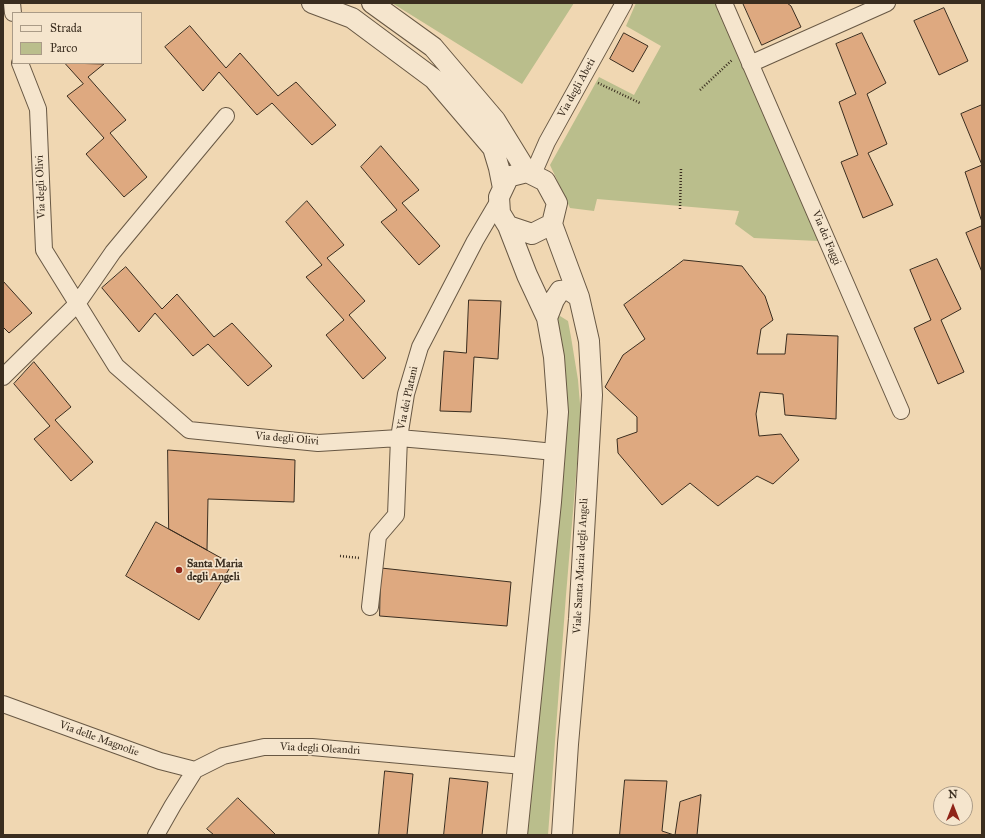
<!DOCTYPE html>
<style>
body{margin:0}
#map{position:relative;width:985px;height:838px;overflow:hidden;background:#f0d7b2;font-family:"IM FELL Great Primer",serif}
canvas{display:block}
.frame{position:absolute;inset:0;border:4px solid #3a2d1f;pointer-events:none}
.legend{position:absolute;left:12px;top:12px;width:130px;height:52px;box-sizing:border-box;background:#f5e5cd;border:1px solid #aa9b87;margin:0;padding:5px 7px;list-style:none;font-size:12px;color:#3a2d1f}
.legend li{display:flex;align-items:center;gap:8px;height:20px}
.legend b{width:20px;border:1px solid #aa9b87}
.north{position:absolute;left:933px;top:786px;width:40px;height:40px;box-sizing:border-box;background:#f5e5cd;border:1px solid #aa9b87;border-radius:50%;rotate:0deg;font-size:11px;font-weight:700;line-height:16px;text-align:center;color:#3a2d1f}
.north::after{content:'';display:block;margin:auto;width:14px;height:18px;background:#8f2418;clip-path:polygon(50% 0,100% 100%,50% 72%,0 100%)}
</style>
<div id="map">
<canvas width="985" height="838"></canvas>
<div class="frame"></div>
<ul class="legend">
<li><b style="height:5px;background:#f5e5cd"></b>Strada</li>
<li><b style="height:11px;background:#babe8c"></b>Parco</li>
</ul>
<div class="north">N</div>
</div>
<script>
const c = document.querySelector('canvas').getContext('2d');
c.lineJoin = 'round';
function paint(path, color) { c.fillStyle = color; c.fill(path, 'evenodd'); }
function trace(path, color, width, dash) { c.strokeStyle = color; c.lineWidth = width; c.lineCap = dash ? 'butt' : 'round'; c.setLineDash(dash || []); c.stroke(path); }
function write(font, color, halo, rows, align = 'center') {
  c.font = font + ' "IM FELL Great Primer",serif'; c.lineWidth = 3.5; c.setLineDash([]); c.textBaseline = 'middle'; c.strokeStyle = halo; c.fillStyle = color; for (const [text, x, y, turn = 0] of rows) {
    c.save(); c.translate(x, y); c.rotate((+turn || 0) * Math.PI / 180); c.textAlign = isNaN(turn) ? turn : align; if (halo) c.strokeText(text, 0, 0); c.fillText(text, 0, 0); c.restore();
  }
}
const green = new Path2D(`
 M392,3h182l-52,81z
 M636,3h83l99,238 -64,-3 -19,-14 4,-13 -142,-12 -3,12 -24,-3 -20,-43 49,-88 35,18 27,-49 -35,-20z
 M560,316l8,5 3,16 7,43 3,36 -15,179 -18,240h-25l34,-317 -4,-196z`);
const building = new Path2D(`
 M743,3h44l4,3 10,21 -39,18z
 M944,8l24,53 -29,14 -25,-54z
 M190,26l36,42 14,-15 38,43 18,-14 40,43 -24,20 -40,-42 -15,12 -38,-43 -16,19 -38,-44z
 M624,33l24,13 -15,26 -23,-13z
 M862,33l24,50 -19,11 20,50 -19,9 25,52 -30,13 -22,-56 17,-7 -19,-53 17,-8 -20,-50z
 M65,63l39,1 -16,13 38,43 -16,13 37,44 -23,20 -38,-43 18,-16 -37,-42 16,-12z
 M982,105v117l-17,-50 17,-7 -21,-51z
 M381,146l38,44 -17,13 38,43 -21,19 -38,-43 16,-12 -36,-43z
 M307,201l37,44 -17,13 38,43 -16,14 37,43 -23,21 -37,-44 18,-15 -38,-43 16,-12 -36,-43z
 M982,226v46l-16,-39z
 M937,259l24,50 -20,11 23,52 -26,12 -24,-56 17,-8 -21,-50z
 M684,260l58,6 23,30 8,24 -12,9 -4,25h28l2,-20 51,2 -2,83 -51,-4 -2,-21 -23,-2 -4,22 3,22 22,-2 18,26 -26,24 -16,-8 -39,30 -28,-23 -28,22 -44,-52 -1,-14 20,-7v-15l-32,-30 18,-32 22,-16 -21,-34z
 M126,267l36,42 15,-15 37,43 18,-14 40,43 -24,20 -40,-42 -15,12 -38,-43 -16,19 -37,-44z
 M3,281l29,32 -23,20 -6,-6z
 M469,300l32,1 -3,58 -24,-2 -3,55 -31,-1 4,-60 22,2z
 M34,362l37,45 -16,13 38,42 -22,19 -37,-42 16,-13 -36,-42z
 M168,450l127,10 -1,42 -86,-3 -1,51 -38,-21z
 M156,522l76,42 -33,56 -73,-44z
 M381,568l130,14 -4,44 -127,-10z
 M385,771l28,3 -6,61h-28z
 M450,778l38,4 -6,53h-38z
 M625,780l42,1 -5,50 12,4h-54z
 M701,795l-4,40h-22l5,-33z
 M238,798l38,37h-62l-7,-6z`);
const path = new Path2D(`
 M598,83l42,20
 M700,90l32,-30
 M680,209l1,-40
 M340,556l20,2`);
const minor = new Path2D(`
 M12,3l1,10
 M724,3l177,408
 M20,63l18,46 6,141 72,116 73,64 129,13 81,-5 105,9 50,5
 M750,64l137,-61
 M533,174l14,-32 77,-139
 M3,377l74,-73 36,-52 113,-136
 M370,607l8,-71 18,-21 3,-77 7,-44 14,-47 55,-106 23,-39
 M3,704l157,57 35,9
 M156,835l17,-30 22,-35 28,-14 41,-9h48l211,19`);
const tertiary = new Path2D(`
 M312,3l40,15 82,61 59,69 6,20 4,20
 M372,3l61,44 62,73 32,52 18,9 12,22 -5,21 27,73 10,44 3,54 -13,224 -11,125 -6,91
 M508,226l24,8 20,-10
 M547,318l7,-18 6,-9 9,-1 10,7
 M517,835l34,-333 7,-90 -4,-55 -7,-39 -20,-43 -19,-49 -8,-13 -1,-16 9,-19 3,-2 16,-4`);
const markers = [
 [179,570,4,"#8f2418"]
];
const streetNames = [
 ["Via degli Abeti",577,88,-61],
 ["Via degli Olivi",41,187,-92],
 ["Via dei Faggi",826,238,67],
 ["Via dei Platani",408,398,-78],
 ["Via degli Olivi",287,439,5],
 ["Viale Santa Maria degli Angeli",581,566,-87],
 ["Via delle Magnolie",99,739,20],
 ["Via degli Oleandri",320,749,3]
];
const poiNames = [
 ["Santa Maria",187,564],
 ["degli Angeli",187,577]
];
paint(green, '#babe8c');
paint(building, '#dea980');
trace(building, '#3a2d1f', 1);
trace(minor, '#685844', 18);
trace(tertiary, '#685844', 22);
trace(path, '#3a2d1f', 2.5, [1, 2]);
trace(minor, '#f5e5cd', 16);
trace(tertiary, '#f5e5cd', 20);
for (const [x, y, r, color] of markers) { const dot = new Path2D(); dot.arc(x, y, r, 0, 2 * Math.PI); c.fillStyle = color; c.fill(dot); trace(dot, '#f5e5cd', 1.5); }
write('11px', '#3a2d1f', '#f5e5cd', streetNames);
write('bold 11px', '#3a2d1f', '#f5e5cd', poiNames, 'left');
</script>
